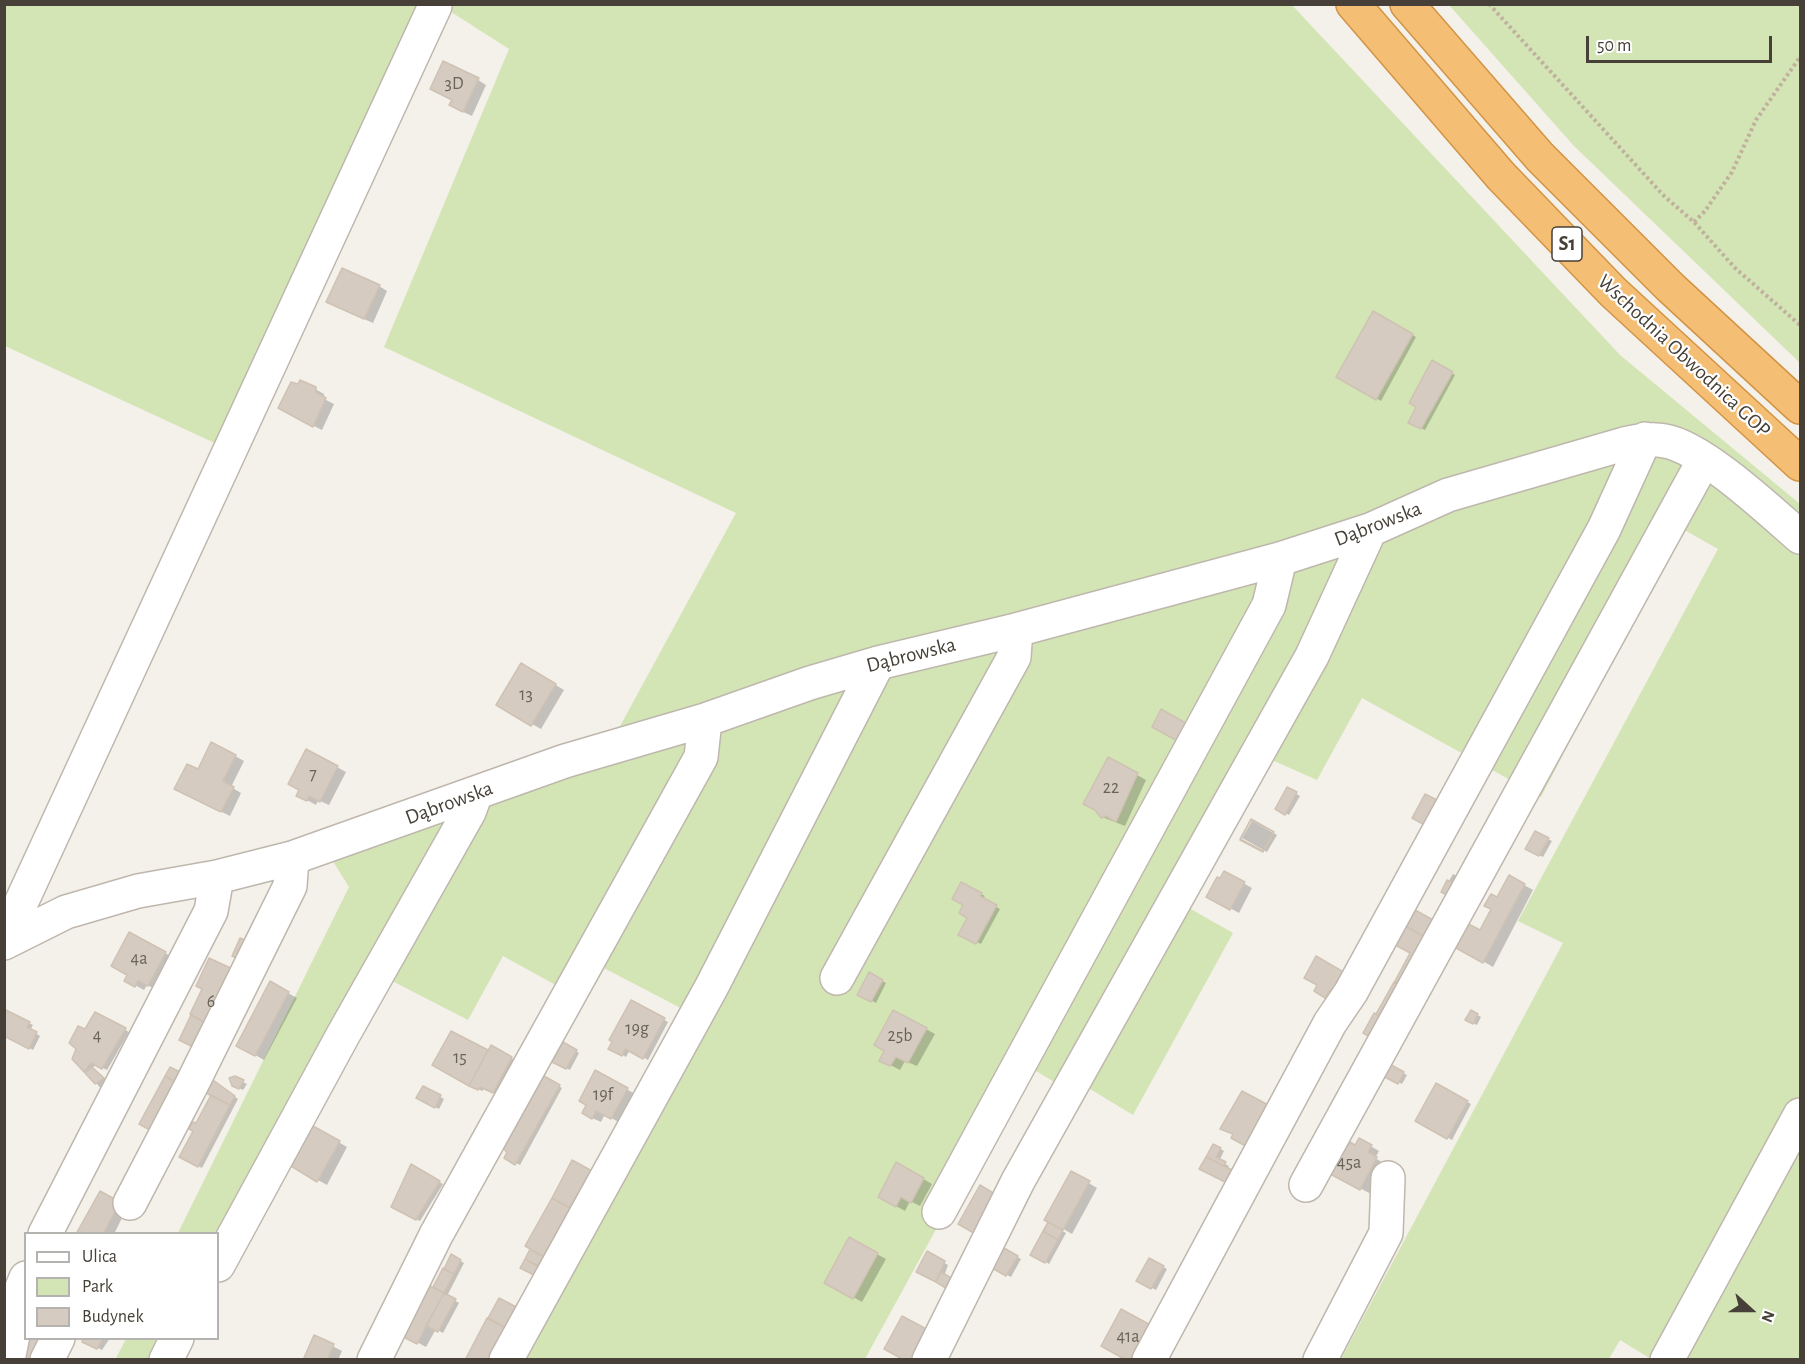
<!DOCTYPE html>
<meta charset="utf-8">
<style>
body{margin:0}
#map{position:relative;width:1805px;height:1364px;overflow:hidden;background:#f4f0ea;font-family:"Alegreya Sans",sans-serif}
canvas{display:block}
.frame{position:absolute;inset:0;border:6px solid #474038;pointer-events:none}
.legend{position:absolute;left:24px;top:1232px;width:195px;height:108px;box-sizing:border-box;background:#fff;border:2px solid #b5b3af;margin:0;padding:8px 10px;list-style:none;font-size:18px;color:#474038}
.legend li{display:flex;align-items:center;gap:12px;height:30px}
.legend b{width:30px;border:2px solid #b5b3af}
.north{position:absolute;left:1721px;top:1280px;width:60px;height:60px;-webkit-text-stroke:4px #fff;paint-order:stroke;rotate:111deg;font-size:16px;font-weight:700;line-height:24px;text-align:center;color:#474038}
.north::after{content:'';display:block;margin:auto;width:21px;height:27px;background:#474038;clip-path:polygon(50% 0,100% 100%,50% 72%,0 100%)}
.scale{position:absolute;left:1586px;top:36px;width:186px;height:27px;box-sizing:border-box;border:3px solid #474038;border-top:0;padding-left:8px;font-size:18px;line-height:21px;white-space:nowrap;color:#474038;-webkit-text-stroke:4px #fff;paint-order:stroke}
</style>
<div id="map">
<canvas width="1805" height="1364"></canvas>
<div class="frame"></div>
<ul class="legend">
<li><b style="height:8px;background:#fff"></b>Ulica</li>
<li><b style="height:16px;background:#d3e5b5"></b>Park</li>
<li><b style="height:16px;background:#d5cbc0"></b>Budynek</li>
</ul>
<div class="north">N</div>
<div class="scale">50 m</div>
</div>
<script>
const c = document.querySelector('canvas').getContext('2d');
c.lineJoin = 'round';
function paint(path, color) { c.fillStyle = color; c.fill(path, 'evenodd'); }
function trace(path, color, width, dash) { c.strokeStyle = color; c.lineWidth = width; c.lineCap = dash ? 'butt' : 'round'; c.setLineDash(dash || []); c.stroke(path); }
function write(font, color, halo, rows, align = 'center') {
  c.font = font + ' "Alegreya Sans",sans-serif'; c.lineWidth = 4.5; c.setLineDash([]); c.textBaseline = 'middle'; c.strokeStyle = halo; c.fillStyle = color; for (const [text, x, y, turn = 0] of rows) {
    c.save(); c.translate(x, y); c.rotate((+turn || 0) * Math.PI / 180); c.textAlign = isNaN(turn) ? turn : align; if (halo) c.strokeText(text, 0, 0); c.fillText(text, 0, 0); c.restore();
  }
}
const green = new Path2D(`
 M5,5h1287l328,350 180,149v855h-149l-31,-19 -11,19h-268l222,-416 -45,-22 200,-372 -37,-21 -140,269 -179,-99 -45,82 -52,-23 -83,147 51,29 -100,182 -43,-26 -9,9 -55,-33 -161,294h-344l175,-343 -96,-50 -19,33 -78,-43 -35,64 -101,-52 -149,266 -40,-1 171,-346 -33,-53 303,-106 117,-215 -352,-166 125,-298 -64,-41 -213,443 -227,-105z
 M1449,5h351v358l-226,-217z
 M126,1339h44l-11,20 -44,1z`);
const shadow = new Path2D(`
 M478,80l8,5 -14,31 -13,-6 -5,-10z
 M379,286l8,5 -14,32 -36,-16z
 M1373,313l43,24 -35,64 -43,-24z
 M1432,362l23,13 -30,55 -15,-8 8,-15z
 M315,389l9,5v5l10,5 -12,26 -34,-17z
 M522,665l42,25 -23,39 -43,-24z
 M307,751l39,21 -17,33 -11,-5 -2,5 -9,-5z
 M235,756l9,5 -13,26 10,6 -11,23 -45,-22 13,-23z
 M1109,759l37,21 -21,46 -23,-9z
 M1288,789l12,7 -11,19 -12,-6z
 M1252,821l25,14 -10,17 -25,-14z
 M1537,834l15,7 -9,16 -16,-8z
 M1225,873l27,15 -13,25 -31,-17z
 M1453,874l16,9 -26,8z
 M1510,877l23,13 -40,77 -44,-25 32,-10z
 M962,884l23,12 -3,3 18,10 -19,35 -21,-10 9,-17z
 M264,901l11,6 -27,56 -5,-22z
 M130,934l44,24 -17,32 -10,-5 -3,5 -9,-5 -6,-10z
 M870,974l16,9 -10,20 -17,-9z
 M270,983l27,15 -33,62 -26,-15z
 M631,1002l37,20 -20,38 -18,-10 -4,7 -12,-7z
 M4,1011l29,14 -3,5 10,6 -7,14 -28,-15z
 M1472,1012l9,5 -4,8 -10,-5z
 M95,1014l34,18 -22,38 -11,-6 -4,5 13,10 5,-7 10,7 -13,16 -33,-36z
 M926,1029l9,5 -18,32 -12,-5 -5,9 -19,-10 5,-10z
 M452,1033l36,19 3,-5 24,13 -18,34 -12,-6 -3,3 -46,-25z
 M564,1044l15,9 -9,17 -16,-9z
 M1384,1063l23,12 -5,9 -23,-12z
 M596,1072l39,22 -15,29 -15,-9 -4,8 -9,-4z
 M235,1078l12,6 -4,6 -10,-5z
 M544,1078l18,10 -42,77 -14,-7 5,-21z
 M213,1082l25,17 -36,69 -21,-12 30,-57z
 M1437,1085l34,19 -19,36 -35,-20z
 M423,1088l21,11 -5,10 -21,-11z
 M314,1128l33,19 -20,38 -34,-19z
 M1360,1140l19,11 -4,7 10,6 -16,29 -46,-25 24,-24 8,3z
 M1213,1145l11,6 -5,10 10,5 -2,3 8,4 -6,10 -28,-15z
 M897,1164l35,20 -12,22 -10,-5 -5,10 -25,-14z
 M411,1167l32,17 -23,37 -28,-15z
 M1072,1173l25,15 -25,46 -19,-11v3l13,7 -17,31 -17,-10z
 M594,1174l-41,86 -26,-14z
 M101,1193l26,15 -13,26h-36z
 M849,1239l37,20 -24,43 -36,-20z
 M1004,1250l17,9 -10,18 -17,-9z
 M927,1253l21,12 -4,11 14,17 -40,-22z
 M452,1256l12,7 -17,33 12,7 -16,30 -7,-4 -10,18 -28,-15 42,-39z
 M1150,1260l17,9 -11,21 -18,-9z
 M315,1337l27,14 -4,9h-33z
 M85,1338h25l-8,12 -18,-9z`);
const building = new Path2D(`
 M443,61l36,17 -16,34 -14,-7 3,-5 -22,-11z
 M342,268l38,17 -16,34 -38,-17z
 M1373,311l40,23 -37,66 -40,-23z
 M1432,360l21,12 -32,57 -13,-6 8,-16 -7,-4z
 M300,380l16,7v5l10,6 -13,29 -35,-19 13,-26 7,2z
 M521,663l35,21 -25,42 -35,-21z
 M1161,709l30,17 -10,17 -29,-16z
 M211,742l25,13 -13,26 11,6 -13,25 -47,-23 13,-25 11,5z
 M306,749l32,17 -18,36 -11,-6 -2,5 -11,-5 3,-6 -11,-6z
 M1108,757l30,16 -22,49 -10,-6 -5,2 -6,-8 -12,-6z
 M1287,787l10,5 -12,23 -10,-6z
 M1425,794l20,10 -13,25 -20,-11z
 M1251,819l23,13 -11,19 -23,-12z
 M1251,820l23,12 -11,20 -23,-12z
 M1535,831l14,7 -10,18 -14,-7z
 M1224,871l21,11 -15,28 -24,-13 11,-20 3,1z
 M1509,875l16,9 -42,79 -36,-20 12,-24 21,11 11,-21 -7,-3 7,-12 6,3z
 M1447,880l15,8 -6,12 -15,-8z
 M961,882l21,11 -2,3 17,9 -21,39 -18,-9 9,-17 -8,-5 4,-8 -11,-6z
 M1408,906l25,14v22l-34,-20z
 M1399,922l34,20 -25,46 -13,-7 15,-28 -22,-12z
 M129,932l37,20 -18,34 -10,-5 -3,6 -11,-6 3,-6 -16,-9z
 M240,938l13,6 -9,18 -12,-6z
 M1316,956l36,21 -11,21 -12,-7 -4,7 -11,-7 3,-6 -13,-7z
 M209,958l30,14 -26,55 -23,-13 12,-25 -6,-3z
 M869,972l14,8 -12,22 -14,-7z
 M270,981l19,11 -34,64 -19,-10z
 M1394,982l14,7 -18,33 -14,-8z
 M631,1000l34,18 -22,41 -18,-10 -3,7 -14,-7 4,-7 -3,-2z
 M4,1009l26,13 -3,5 10,5 -8,17 -25,-13z
 M893,1010l34,18 -19,35 -12,-6 -6,9 -11,-5 5,-10 -10,-6z
 M1471,1010l7,4 -5,10 -8,-4z
 M95,1012l31,16 -24,41 -11,-6 -7,9 -12,-13 4,-10 -7,-6 9,-17 7,3z
 M1374,1013l16,9 -11,20 -16,-9z
 M191,1015l22,12 -12,24 -22,-11z
 M451,1031l37,19 -19,36 -37,-21z
 M563,1042l14,8 -11,19 -14,-7z
 M491,1045l21,12 -19,36 -13,-6 -2,3 -9,-4z
 M1384,1061l20,11 -6,12 -21,-11z
 M92,1067l12,11 -9,6 -10,-11z
 M170,1067l14,7 -1,12 -18,-10z
 M595,1070l33,18 -17,31 -15,-8 -4,8 -10,-6 4,-8 -7,-4z
 M165,1076l18,10 -26,48 -18,-10z
 M235,1076l9,4 -5,9 -7,-3 -3,-8z
 M544,1076l16,9 -45,80 -11,-7 3,-6 -4,-3 3,-6 -7,-3 5,-8 7,3z
 M213,1080l22,16 -5,9 -24,-12z
 M1436,1083l32,18 -21,38 -32,-18z
 M423,1086l18,9 -6,13 -19,-10z
 M1242,1091l32,17 -23,41 -20,-11 2,-4 -13,-5z
 M211,1095l19,10 -32,62 -19,-10 14,-26 -4,-2 4,-7 3,1z
 M313,1126l27,15 -23,41 -26,-16z
 M1359,1138l13,7 -4,7 9,5 -17,33 -39,-21 20,-26 6,3 3,-4 5,3z
 M1213,1144l8,4 -5,9 10,5 -2,4 -18,-9z
 M1206,1157l26,13 -7,12 -26,-13z
 M572,1160l20,11 -22,37 -18,-10z
 M896,1162l28,16 -13,25 -10,-6 -5,10 -18,-10z
 M411,1164l29,17 -24,39 -25,-13z
 M1071,1171l19,10 -27,49 -19,-10z
 M980,1185l20,12 -21,39 -21,-12z
 M100,1191l20,11 -17,32h-27z
 M552,1198l18,10 -26,49 -19,-11z
 M1048,1222l15,8 -5,10 -15,-9z
 M1043,1231l15,9 -13,23 -15,-8z
 M849,1237l29,16 -25,46 -29,-16z
 M1004,1248l14,8 -12,20 -14,-8z
 M530,1249l18,10 -5,10 -18,-10z
 M927,1251l18,10 -9,21 -20,-10z
 M451,1254l10,6 -7,14 -10,-5z
 M1149,1258l15,8 -13,23 -15,-8z
 M525,1259l19,10 -4,9 -20,-10z
 M443,1268l11,6 -10,19 -11,-6z
 M941,1272l19,11 -6,10 -18,-11z
 M424,1283l20,10 -27,51 -21,-11z
 M444,1293l12,6 -18,33 -12,-6z
 M499,1298l23,12 -11,21 -23,-13z
 M1121,1309l35,19 -17,32h-13l-25,-14z
 M902,1316l30,16 -15,28h-13l-20,-11z
 M487,1318l21,11 -16,31h-27z
 M314,1335l20,9 -7,16h-24z
 M26,1338h24l-11,22h-23z
 M83,1338h20l-6,11 -15,-7z`);
const path = new Path2D(`
 M1489,4l175,192 30,26 41,46 65,57
 M1694,222l11,-11 27,-39 24,-52 44,-63`);
const minor = new Path2D(`
 M14,937l7,-34 414,-897
 M4,943l62,-31 72,-21 79,-14 75,-19 273,-97 140,-41 105,-37 68,-20 138,-33 264,-71 90,-29 78,-35 176,-51c14,-3 26,-6 41,-3 37,6 105,70 135,96
 M837,978l177,-321 2,-27
 M1306,1185l398,-725
 M130,1203l62,-119 98,-198 2,-28
 M939,1212l330,-607 11,-46
 M45,1234l166,-323 6,-34
 M218,1265l125,-230 126,-223 7,-19
 M8,1360l5,-25 -1,-24 14,-33
 M47,1360l11,-22
 M166,1360l11,-22
 M374,1360l62,-125 265,-478 4,-37
 M506,1360l205,-372 167,-325
 M929,1360l89,-179 294,-525 58,-126
 M1149,1360l181,-337 21,-31 253,-463 41,-90
 M1320,1360l66,-127 2,-55
 M1667,1360l133,-245`);
const highway = new Path2D(`
 M1353,4l148,172 112,116 187,172
 M1407,4l133,153 130,130 130,120`);
const numberNames = [
 ["3D",454,84],
 ["13",526,695],
 ["7",313,775],
 ["22",1111,788],
 ["4a",139,959],
 ["6",211,1002],
 ["19g",637,1029],
 ["4",97,1036],
 ["25b",900,1036],
 ["15",460,1058],
 ["19f",603,1095],
 ["45a",1349,1163],
 ["41a",1128,1337]
];
const shields = [
 [1567,244,30]
];
const shieldNames = [
 ["S1",1567,244]
];
const streetNames = [
 ["Wschodnia Obwodnica GOP",1684,356,43],
 ["Dąbrowska",1378,524,-21],
 ["Dąbrowska",911,655,-14],
 ["Dąbrowska",449,803,-20]
];
paint(green, '#d3e5b5');
paint(shadow, '#0003');
paint(building, '#d5cbc0');
trace(building, '#cfc2b3', 1.5);
trace(minor, '#bfb7ad', 36);
trace(highway, '#d39344', 36);
trace(path, '#c0b19f', 4, [3, 3]);
trace(minor, '#fff', 33);
trace(highway, '#f4bf74', 33);
write('18px', '#6a635a', null, numberNames);
for (const [x, y, w] of shields) { const box = new Path2D(); box.roundRect(x - w / 2, y - 17, w, 34, 4.5); c.fillStyle = '#fff'; c.fill(box); trace(box, '#474038', 1.5); }
write('bold 20px', '#474038', null, shieldNames);
write('21px', '#474038', '#fff', streetNames);
</script>
